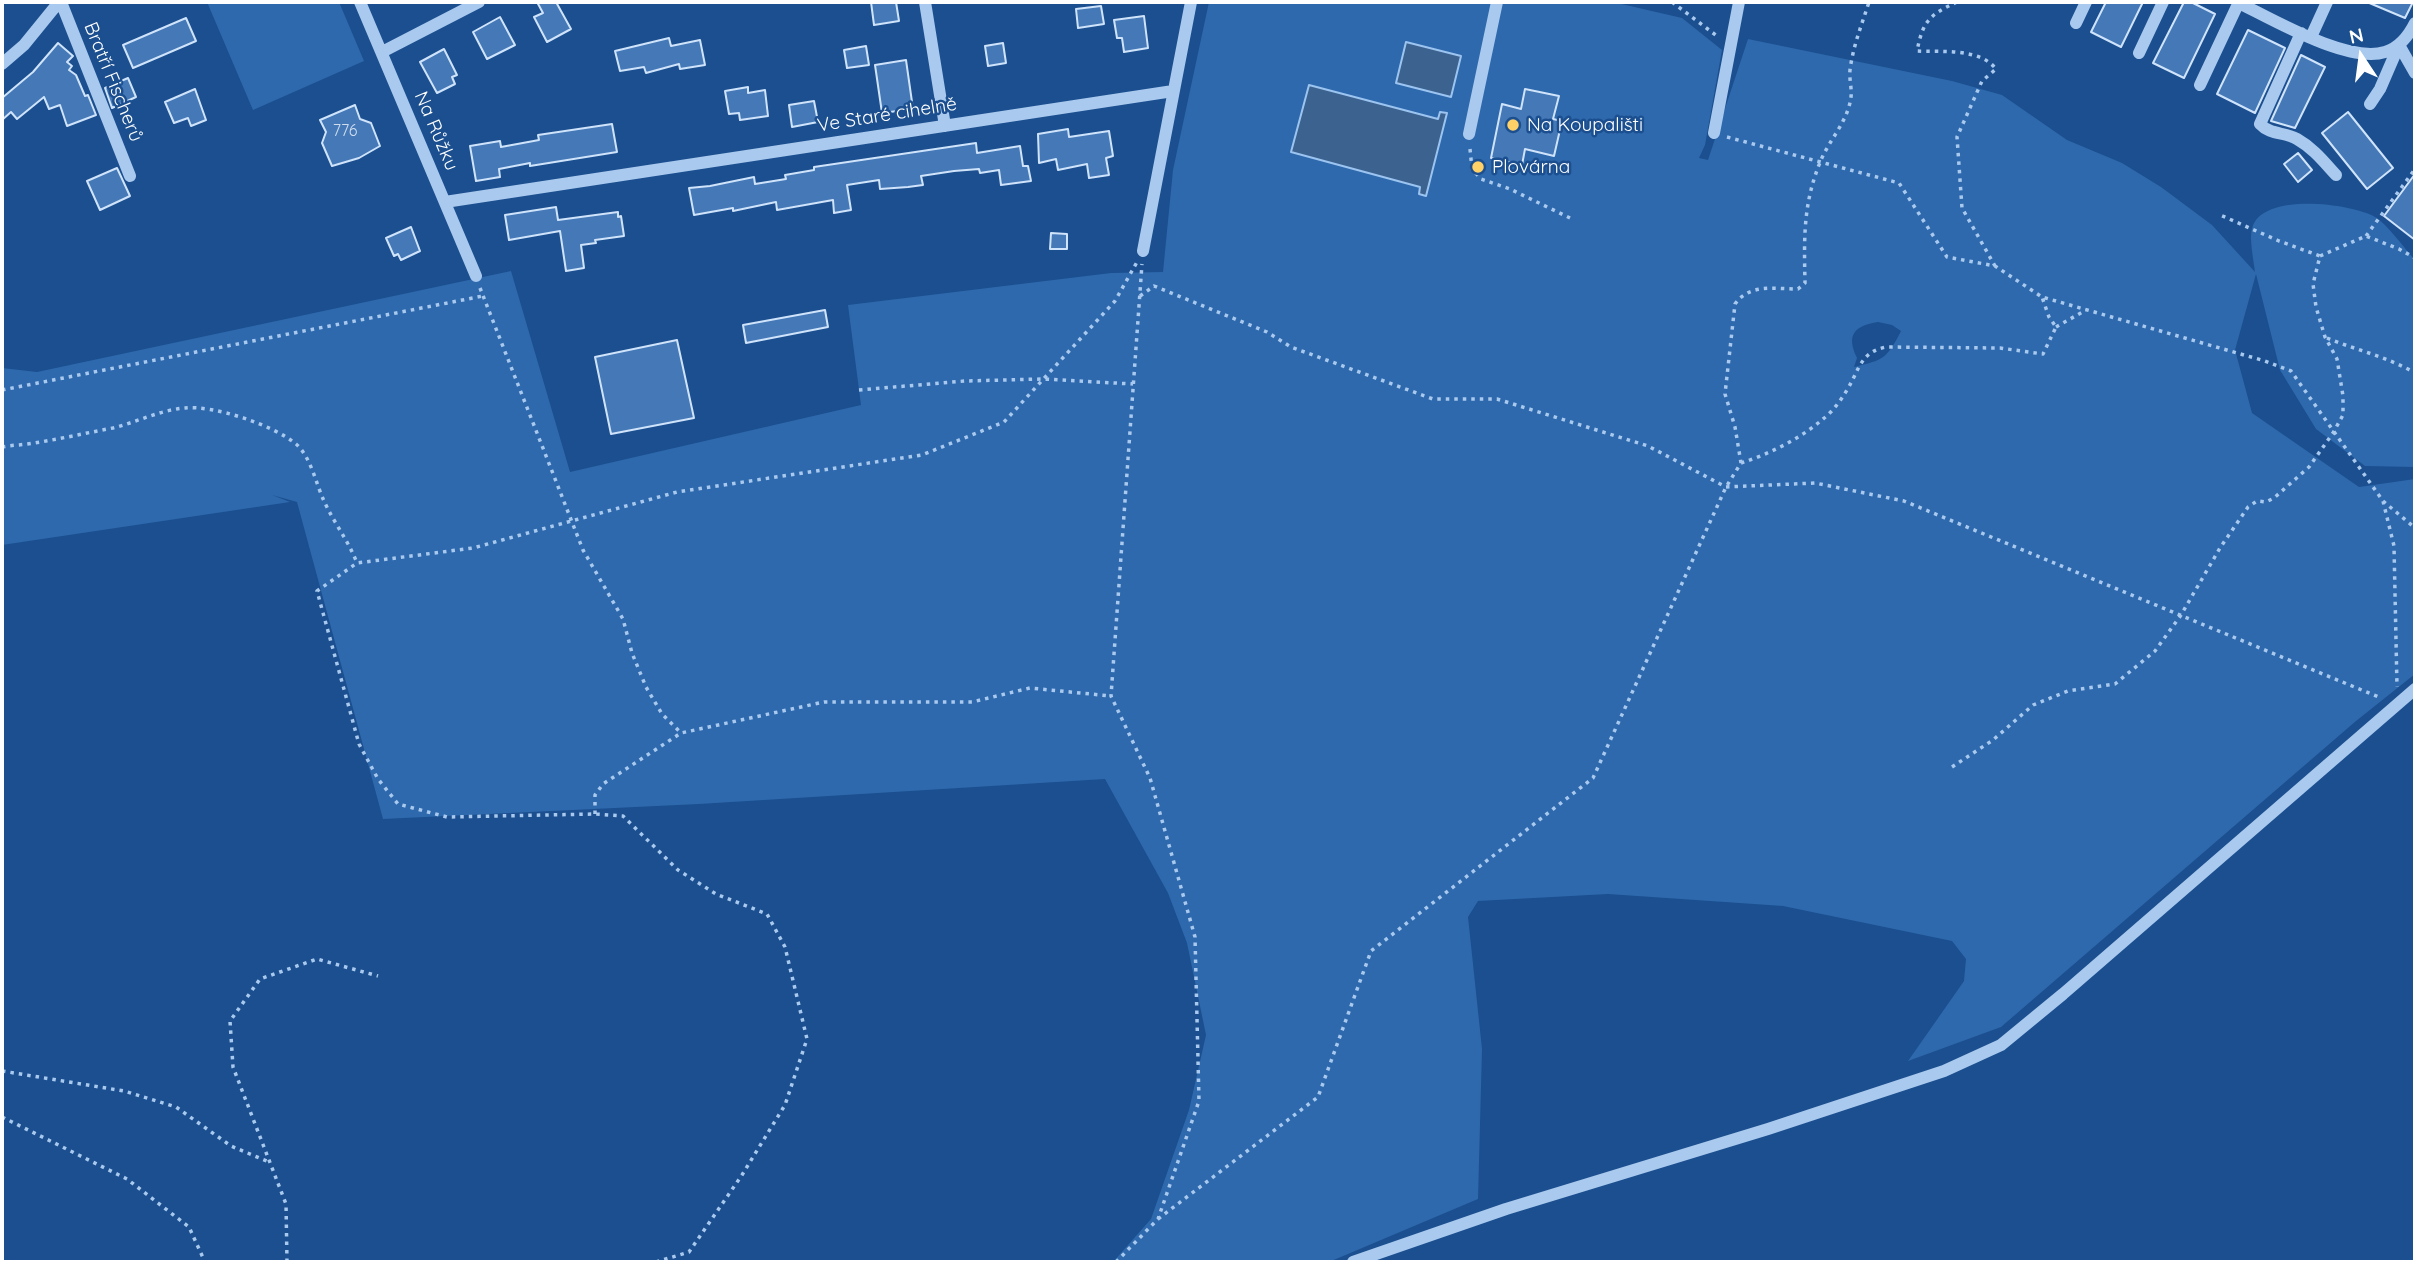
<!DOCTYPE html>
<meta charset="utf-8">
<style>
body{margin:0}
#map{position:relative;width:2417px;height:1264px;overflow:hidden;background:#1b4f8f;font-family:Quicksand,sans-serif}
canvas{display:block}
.frame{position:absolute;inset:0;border:4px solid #fff;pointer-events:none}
.north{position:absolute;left:2326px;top:21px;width:70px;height:70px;-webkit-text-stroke:5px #1b4f8f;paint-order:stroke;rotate:347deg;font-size:19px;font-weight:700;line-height:28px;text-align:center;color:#fff}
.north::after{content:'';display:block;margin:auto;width:24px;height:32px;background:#fff;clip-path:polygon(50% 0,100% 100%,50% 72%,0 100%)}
</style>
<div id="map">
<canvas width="2417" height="1264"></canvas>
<div class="frame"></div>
<div class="north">N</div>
</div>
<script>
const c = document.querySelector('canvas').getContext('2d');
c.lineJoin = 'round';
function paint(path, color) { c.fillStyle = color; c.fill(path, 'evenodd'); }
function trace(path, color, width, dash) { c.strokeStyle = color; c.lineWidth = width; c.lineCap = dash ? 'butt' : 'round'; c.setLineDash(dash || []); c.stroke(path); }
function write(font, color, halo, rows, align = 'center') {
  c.font = font + ' Quicksand,sans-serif'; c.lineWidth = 5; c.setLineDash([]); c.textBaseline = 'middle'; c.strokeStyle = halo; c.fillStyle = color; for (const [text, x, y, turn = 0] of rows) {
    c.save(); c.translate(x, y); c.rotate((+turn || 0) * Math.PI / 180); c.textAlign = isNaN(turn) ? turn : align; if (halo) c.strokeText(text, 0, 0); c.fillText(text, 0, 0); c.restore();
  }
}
const green = new Path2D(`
 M207,2h132l25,59 -111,49z
 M1209,2h404l69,16 40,32 -17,95 -6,13 9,2 40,-121 204,42 50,14 65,45 55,23 39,24 51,38 43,47c-1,-10 -6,-33 -3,-43 8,-37 98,-26 123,-12 11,6 31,33 40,43v207l-50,-1 -49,-37 -36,-59 -24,-96 -21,76 17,63 107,74 56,-8v195l-59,47 -355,306 -93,34 56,-80 2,-22 -14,-18 -169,-35 -175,-12 -130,7 -10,16 14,132 -4,150 -149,63h-216l38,-43 38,-109 17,-75 -19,-92 -19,-50 -63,-114 -406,25 -316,15 -86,-317 -25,-7 18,7 -288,43v-177l35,4 474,-101 59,201 291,-67 -13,-100 263,-32 52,-1 10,-102zM1878,322l14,3 9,6c-14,28 -18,29 -47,36l3,-9c-11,-23 -3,-32 21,-36z`);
const water = new Path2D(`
 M1406,42l55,14 -10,41 -55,-14z
 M1309,85l129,34 2,-7 7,1 -21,83 -7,-2 1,-7 -129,-35z`);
const building = new Path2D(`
 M537,2h19l15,27 -24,13 -13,-25 9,-4z
 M871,2h25l3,19 -25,4z
 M2106,2h37l-22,45 -30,-15z
 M2184,2h7l24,12 -31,64 -31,-15z
 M2367,2h46l-8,16z
 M1101,6l3,18 -26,4 -2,-19z
 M1144,16l4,32 -24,4 -2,-14h-5l-3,-18z
 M500,17l15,28 -28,14 -14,-27z
 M186,18l10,23 -63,27 -10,-23z
 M2248,30l37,18 -30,65 -38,-19z
 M669,38l2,8 29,-6 5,25 -25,4 -1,-5 -33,9 -2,-6 -24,4 -5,-20z
 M58,43l15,13 -6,6 5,4 -3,4 7,5 9,21 3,-1 8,20 -29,11 -7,-21 -11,4 -5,-12 -27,22 -6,-7 -9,8v-22l31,-26z
 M1003,43l3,20 -18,3 -3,-20z
 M866,46l3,19 -22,3 -3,-18z
 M444,49l13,26 -5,2 3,7 -18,9 -17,-31z
 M2301,55l24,12 -30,61 -24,-7z
 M906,60l7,49 -31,4 -7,-48z
 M128,78l8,19 -24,11 -7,-20z
 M748,87v6l17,-3 3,26 -28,4 -1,-7 -10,1 -4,-23z
 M195,89l11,31 -15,6 -3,-8 -14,5 -9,-21z
 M1525,89l34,7 -6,23 9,2 -8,35 -29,-7 -3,16 -31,-7 11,-54 19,5z
 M814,101l4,21 -26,5 -3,-22z
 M355,105l5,14 11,4 9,23 -21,12 -27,8 -10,-23 4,-11 -6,-12z
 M2348,112l45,56 -26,21 -45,-56z
 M612,124l5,28 -87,14v-3l-31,6 1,8 -24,4 -6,-35 30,-5 1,6 38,-7 -1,-5z
 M1068,129l1,8 40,-6 4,25 -7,2 3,17 -20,3 -2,-14 -29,6 -2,-11 -17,4 -1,-29z
 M976,143l1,10 43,-7 3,20h5l3,15 -30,4 -2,-15 -19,3 -1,-4 -25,2 -33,5 2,9 -15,2 -28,2 -1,-9 -32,5 4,25 -17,3 -1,-13 -56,10 -1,-8 -43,9v-3l-39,7 -5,-27 21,-2 44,-9 1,7 31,-5 -1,-4 29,-5v-3z
 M2298,153l14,17 -14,12 -14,-18z
 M117,168l13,28 -30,14 -13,-29z
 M2415,174v66l-31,-24z
 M556,207l2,13 60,-8v5l3,-1 3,20 -29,4 1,3 -15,2 3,23 -18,3 -6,-40 -51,9 -4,-25z
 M411,227l9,24 -19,9 -3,-6 -4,2 -8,-18z
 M1051,233l16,1v15h-17z
 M825,310l3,17 -82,16 -3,-18z
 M677,340l17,78 -83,16 -16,-77z`);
const path = new Path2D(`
 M1672,2l45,34
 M1957,2c-28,13 -34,19 -40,49 24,1 63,-3 79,18l-14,12 -25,56 5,71 33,58
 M1727,137l172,46 48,74 48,9 47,31 223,64 26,10 92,130 32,27
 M1470,149l2,20 9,10 29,10 60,29
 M2366,236l49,-67
 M2320,256l46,-20 33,13 16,9
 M480,288l103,262 40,69 9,34 14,34 16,27 19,19
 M1140,296l14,-10 113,46 24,15 142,52h64l151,47 78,41 89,-4 89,18 477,197
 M2056,327l30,-17
 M2327,338c29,12 61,19 88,35
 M2,390l481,-94
 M859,390l106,-9 78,-2 90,5
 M2,447c10,-2 21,-2 32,-4 26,-4 52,-10 79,-15 24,-6 47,-18 72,-20 29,-3 88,17 111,36 15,13 20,40 28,57 10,22 24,39 33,62
 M1741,463c28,-9 59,-24 82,-44 12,-9 23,-26 30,-40 8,-17 13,-28 33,-32l114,1 43,6 13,-27 -7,-10 -7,-20
 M2383,501l11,45 3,141
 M1952,767l41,-27 40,-35 35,-14 47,-7 40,-33 26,-36 39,-67 28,-41 9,-6 9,1 8,-4 35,-31 24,-34 10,-18v-19l-6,-37 -12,-22 -9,-30 -3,-23 7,-28 -41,-15 -61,-27
 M595,814v-19l8,-11 78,-51 143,-31h148l58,-14 81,8
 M2,1071l122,20 52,16 55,39 38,16
 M2,1117l125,62 62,48 16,35
 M1158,1219l160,-122 53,-146 222,-173 133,-291 15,-24 -6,-36 -10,-33 10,-90c15,-21 40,-15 63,-15l7,-6c-1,-46 -2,-80 16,-123 9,-21 27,-39 30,-63 1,-9 -2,-18 -1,-27 3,-24 12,-46 19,-68
 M287,1262l-1,-58 -53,-137 -3,-46 30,-42 57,-20 61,17
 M656,1262l33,-10 53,-77 43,-70 22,-66 -22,-92 -18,-33 -51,-20 -38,-24 -55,-54 -28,-2 -148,3 -49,-13 -20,-25 -19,-35 -42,-153 40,-28 116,-15 204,-56 245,-37 82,-33 111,-121 22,-39
 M1116,1262l42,-43 41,-118 -4,-164 -45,-159 -39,-82 31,-432`);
const minor = new Path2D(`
 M61,2l69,174
 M360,2l116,274
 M925,2l20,124
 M2237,2c35,17 111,62 148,50 14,-4 24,-17 30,-29
 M2076,23l10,-21
 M2301,33l-41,91c10,11 25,8 37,15 16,9 27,23 39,36
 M2311,37l16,-35
 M2399,45l16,28
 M382,52l97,-50
 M2139,53l24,-51
 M2,64l22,-19 35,-43
 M2200,85l39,-83
 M2370,104l10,-15 19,-44
 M1714,133l25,-131
 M1469,134l28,-132
 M445,202l728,-111
 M1143,251l48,-249
 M1353,1262l153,-53 262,-80 176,-58 57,-26 62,-51 352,-305`);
const markers = [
 [1513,125,7,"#ffd166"],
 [1478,167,7,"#ffd166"]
];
const numberNames = [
 ["776",345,131]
];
const streetNames = [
 ["Bratří Fischerů",113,82,68],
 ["Ve Staré cihelně",887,115,-9],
 ["Na Růžku",436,131,67]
];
const poiNames = [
 ["Na Koupališti",1527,125],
 ["Plovárna",1492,167]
];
paint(green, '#2e69ad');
paint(water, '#3c6290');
trace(water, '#9cc4f0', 2);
paint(building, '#4478b7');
trace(building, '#cfe3fa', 2);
trace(path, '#a9c9ee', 3.5, [3.5, 5]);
trace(minor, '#a9c9ee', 12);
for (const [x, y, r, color] of markers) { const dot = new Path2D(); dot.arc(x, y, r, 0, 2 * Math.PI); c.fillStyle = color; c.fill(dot); trace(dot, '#1b4f8f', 2.5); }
write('16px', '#d0dded', null, numberNames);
write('19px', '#fff', '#1b4f8f', streetNames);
write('19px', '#fff', '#1b4f8f', poiNames, 'left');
</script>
